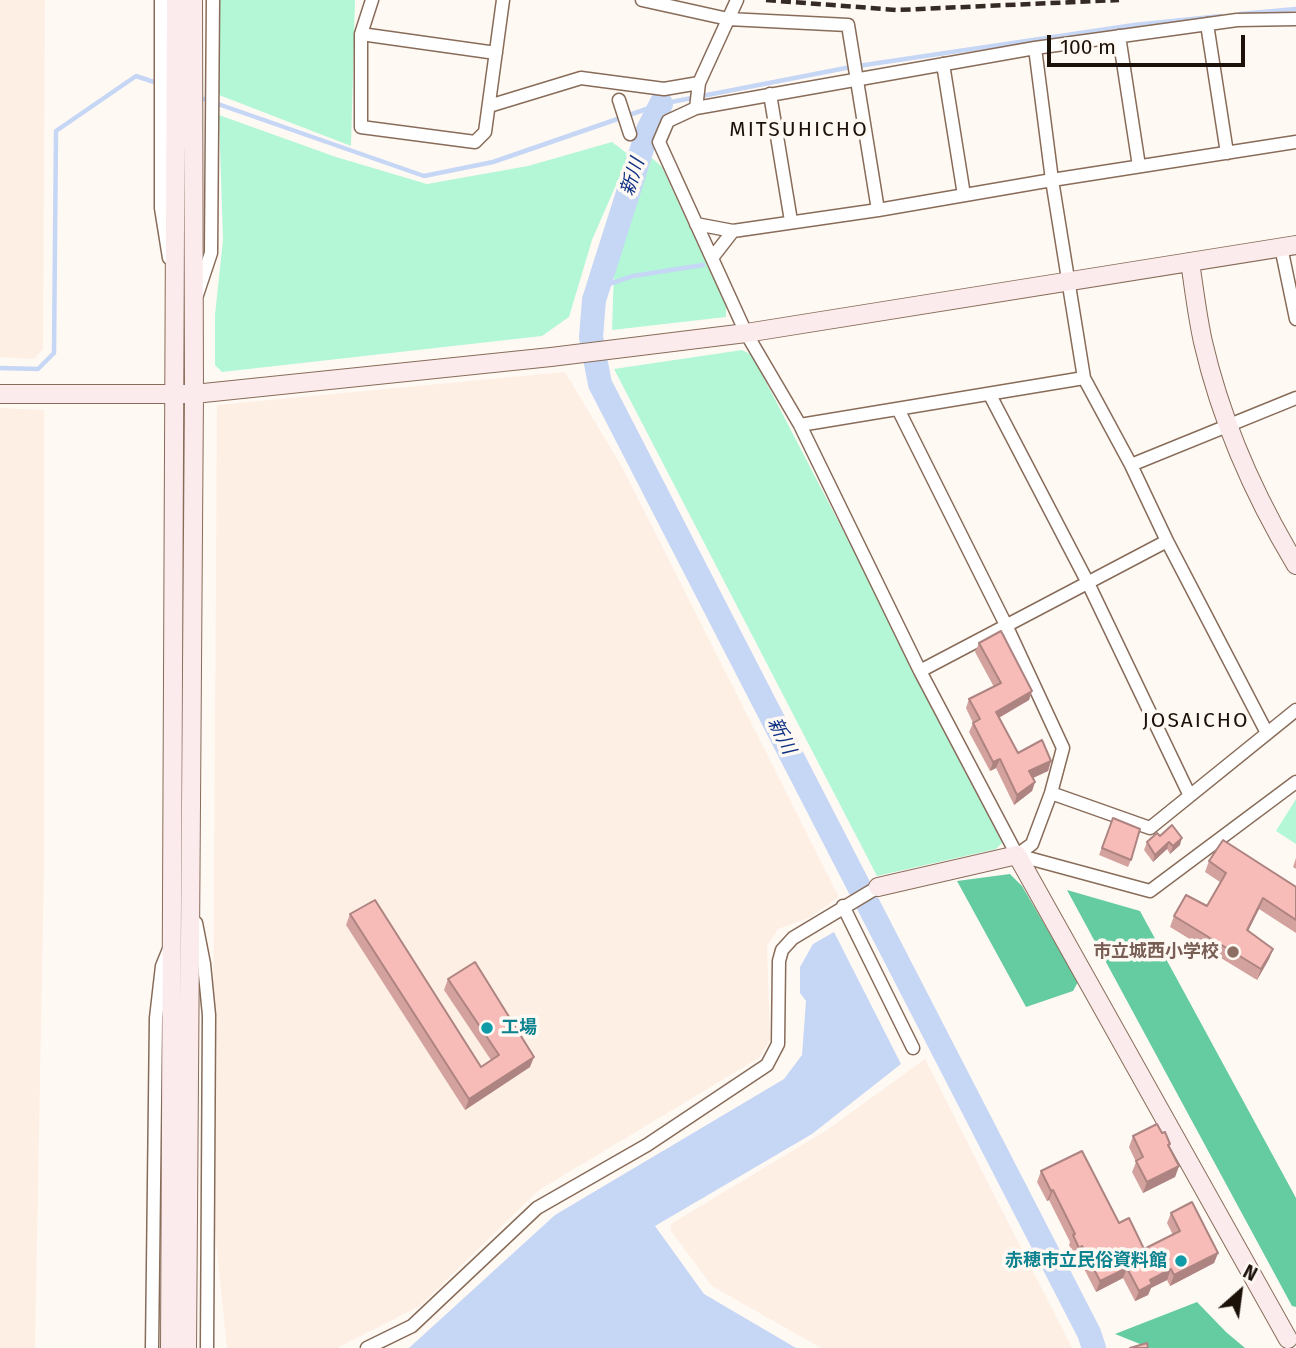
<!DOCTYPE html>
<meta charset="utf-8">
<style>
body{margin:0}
#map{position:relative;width:1296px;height:1348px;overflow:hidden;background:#fff9f4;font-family:"Fira Sans",sans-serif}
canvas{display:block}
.north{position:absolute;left:1205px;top:1257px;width:70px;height:70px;-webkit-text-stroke:5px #fff9f4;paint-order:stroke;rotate:28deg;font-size:19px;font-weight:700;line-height:28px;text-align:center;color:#1c120a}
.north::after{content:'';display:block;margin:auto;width:24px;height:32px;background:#1c120a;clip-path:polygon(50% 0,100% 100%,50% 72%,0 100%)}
.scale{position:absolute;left:1047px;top:35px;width:198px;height:32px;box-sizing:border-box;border:4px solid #1c120a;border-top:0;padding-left:9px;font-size:21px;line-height:24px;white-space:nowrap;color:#1c120a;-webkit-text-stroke:5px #fff9f4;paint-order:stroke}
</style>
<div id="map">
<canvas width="1296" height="1348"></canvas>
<div class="north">N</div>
<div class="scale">100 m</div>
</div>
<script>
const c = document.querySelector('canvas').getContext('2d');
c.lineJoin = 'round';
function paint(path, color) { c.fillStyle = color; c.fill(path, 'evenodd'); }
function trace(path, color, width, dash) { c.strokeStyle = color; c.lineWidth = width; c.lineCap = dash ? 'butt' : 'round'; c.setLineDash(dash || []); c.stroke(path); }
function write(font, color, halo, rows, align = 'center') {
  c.font = font + ' "Fira Sans","Noto Sans JP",sans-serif'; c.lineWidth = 7; c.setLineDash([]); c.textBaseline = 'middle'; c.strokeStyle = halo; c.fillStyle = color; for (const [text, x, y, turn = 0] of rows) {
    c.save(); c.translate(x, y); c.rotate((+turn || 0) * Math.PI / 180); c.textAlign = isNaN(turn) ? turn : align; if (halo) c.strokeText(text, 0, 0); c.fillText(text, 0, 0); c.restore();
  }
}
const built = new Path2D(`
 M0,0h45l-2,349 -9,10 -34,-2z
 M565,372l57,95 217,430 -28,20 -33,12 -11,17 3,94 -11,18 -220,132 -119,116 -83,42h-110l-15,-146 5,-797z
 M0,408l44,2v457l-9,481h-35z
 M925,1059l147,289h-251l-109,-62 -41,-55v-7l156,-94z`);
const green = new Path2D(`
 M218,0h137l-4,146 -132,-51z
 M219,115l117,42 91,27 101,-18 84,-24 17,13 -37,85 -23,77 -27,19 -320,36 -7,-7v-50l8,-75z
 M652,158l10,9 64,139v11l-114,13 2,-60 13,-60 17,-46z
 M742,350l10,5 252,486 -8,8 -119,27 -263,-507z
 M1296,799v45l-20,-13z`);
const forest = new Path2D(`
 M1010,874l12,12 56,96 -5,9 -47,16 -69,-126z
 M1067,890l73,21 156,287v109l-4,-1z
 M1197,1302l29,30 19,16h-95l-35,-14z`);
const water = new Path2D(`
 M834,932l67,132 -89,70 -157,92 49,68 92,54h-387l146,-133 229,-136 18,-24 4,-54 -6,-8v-26l13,-23z`);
const stream = new Path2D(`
 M1240,14l56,-5
 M198,97l226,79 69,-14 168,-58 190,-37 283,-42 87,-9
 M597,288l36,-12 70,-11
 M0,368l38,1 16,-16 2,-222 80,-55 24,8`);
const river = new Path2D(`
 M661,104l-13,26 -54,170 -3,37 9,47 489,949 5,15`);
const street = new Path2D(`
 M161,0v208l8,50
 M372,0l-11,34v93l114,15 10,-10 18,-132
 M642,0l86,19 120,6 30,185
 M1296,19l-59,1 -202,28 -339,60 -28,13 -9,21 87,191 54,92 120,246 97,184 133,36 146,-109
 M1207,24l20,129
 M361,34l135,19
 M1119,36l20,130
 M1035,48l17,132 32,198 47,87 36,76 100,192
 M943,64l21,131
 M770,94l21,127
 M619,100l11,34
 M489,106l92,-28 83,11 35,-6
 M696,108l3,-25 38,-83
 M696,224l37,7 145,-21 174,-30 244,-38
 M1281,247l15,72
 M712,258l21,-27
 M197,295l14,-42 2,-253
 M990,395l98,188 101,211
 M898,409l108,216 57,123 -12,45 -19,51 -15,11
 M800,425l284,-47
 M1131,465l165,-67
 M920,671l247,-130
 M1051,793l99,35 146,-118
 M843,906l70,142
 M196,923l8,41 5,51 -2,333
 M152,1348l4,-330 6,-52 7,-17
 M367,1348l45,-22 125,-118 110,-63 120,-80 11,-21 1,-83 3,-11 11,-12 85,-51`);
const secondary = new Path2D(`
 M1190,262c4,26 7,53 13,80 18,78 52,155 93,223
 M0,394h194l357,-37 195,-24 550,-88
 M878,887l139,-32 271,484
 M170,1348l6,-1348
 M187,1348l7,-954 -1,-394`);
const rail = new Path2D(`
 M766,0l131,10 222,-10`);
const wall = new Path2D(`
 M979,643l53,48 -3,9 -30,18 19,35 33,8 -3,10 -15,7 2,4 -3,9 -18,14 -18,-37 -6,3 -21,-39 4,-9 -7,-15 3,-9 25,-12 -19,-35z
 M1113,818l18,42 -3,7 -29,-12z
 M1160,836l20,9 -10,9 -3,-5 -14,13 -9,-12 3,-8z
 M1296,858v11l-3,-2z
 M1209,861l87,26v46l-37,-24 -11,22 25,18 -4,10 -12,21 -87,-53 4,-11 33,-10 13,-24 -15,-10z
 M350,914l131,153 10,-7 -47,-70 4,-11 82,88 -65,43 -119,-185z
 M1162,1133l8,11 -1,3 10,19 -4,11 -32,16 -11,-21 4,-10 -7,-15 4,-11z
 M1041,1171l78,52 25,26 29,-14 -6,-12 4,-10 47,40 -4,10 -44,23 -3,-6 -16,8 -3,7 -13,6 -12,-23 -27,14 -18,-35 -2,1 -7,-13 1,-3 -21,-42 -2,1 -10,-19z`);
const shadedWall = new Path2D(`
 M1032,691l-3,9 -36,21 3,-9z
 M1000,759l-4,9 -6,3 3,-9z
 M1051,761l-3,10 -22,10 3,-10z
 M1035,782l-3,9 -18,14 3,-10z
 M1182,838l-2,7 -10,9 3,-8z
 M1169,842l-2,7 -14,13 2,-7z
 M1263,898l-4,11 -16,32 4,-11z
 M1273,949l-4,10 -12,21 4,-11z
 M534,1057l-4,10 -65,43 4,-11z
 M1179,1166l-4,11 -32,16 4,-11z
 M1053,1190l-4,10 -2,1 4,-10z
 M1082,1246l-4,11 -2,1 3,-10z
 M1218,1253l-4,10 -44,23 4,-11z
 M1127,1268l-4,10 -27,14 4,-11z
 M1171,1269l-4,11 -16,8 -3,7 -13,6 4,-10 11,-11z`);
const building = new Path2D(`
 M1001,631l31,60 -36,21 22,41 24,-13 9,21 -22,10 6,11 -18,13 -17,-36 -7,3 -20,-39 7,-4 -11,-20 32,-16 -22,-40z
 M1113,818l27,11 -9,31 -29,-12z
 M1172,825l10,13 -9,8 -4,-4 -14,13 -8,-13 10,-9 3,3z
 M1223,840l73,47v33l-33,-22 -16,32 26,19 -12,20 -87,-53 12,-21 21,11 19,-33 -17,-12z
 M375,900l106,167 18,-12 -51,-76 27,-17 59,95 -65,42 -119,-185z
 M1157,1124l5,9 3,-1 5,12 -2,1 11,21 -32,16 -11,-21 7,-4 -10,-21z
 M1082,1151l37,72 10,-5 15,31 36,-18 -9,-18 21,-11 26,51 -44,22 -3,-6 -21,11 2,4 -13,7 -12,-23 -27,13 -18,-35 -3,2 -6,-13 2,-1 -22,-44 -2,1 -10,-20z
 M1147,1343l1,5h-18z`);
const markers = [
 [1233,952,7,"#8d6e63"],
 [487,1028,7,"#0f9aa8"],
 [1181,1261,7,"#0f9aa8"]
];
const educationNames = [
 ["市立城西小学校",1219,952]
];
const cultureNames = [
 ["工場",501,1028],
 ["赤穂市立民俗資料館",1167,1261,"right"]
];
const waterNames = [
 ["新川",633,177,-72],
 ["新川",781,736,63]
];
const quarterNames = [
 ["MITSUHICHO",799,130],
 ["JOSAICHO",1196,721]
];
paint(built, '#feefe4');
paint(green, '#b3f7d7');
paint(forest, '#65cba0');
paint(water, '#c6d6f5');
trace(stream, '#c6d6f5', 4.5);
trace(river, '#c6d6f5', 24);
trace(street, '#886c59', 15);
trace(secondary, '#886c59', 20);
trace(street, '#fff', 12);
trace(secondary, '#fbebed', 18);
trace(rail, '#352b24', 4.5, [10, 5]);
paint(wall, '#d4a29e');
paint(shadedWall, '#ad8481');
paint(building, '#f7bcb8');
trace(building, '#ad8481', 2);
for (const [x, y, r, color] of markers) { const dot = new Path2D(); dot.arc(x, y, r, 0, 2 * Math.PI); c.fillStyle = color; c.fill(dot); trace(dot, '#fff9f4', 2.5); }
write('bold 18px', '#785e54', '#fff9f4', educationNames, 'right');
write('bold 18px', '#0d838f', '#fff9f4', cultureNames, 'left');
write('italic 19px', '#0e3184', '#fff9f4', waterNames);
c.letterSpacing = '2px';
write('21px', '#1c120a', '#fff9f4', quarterNames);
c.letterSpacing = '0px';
</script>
